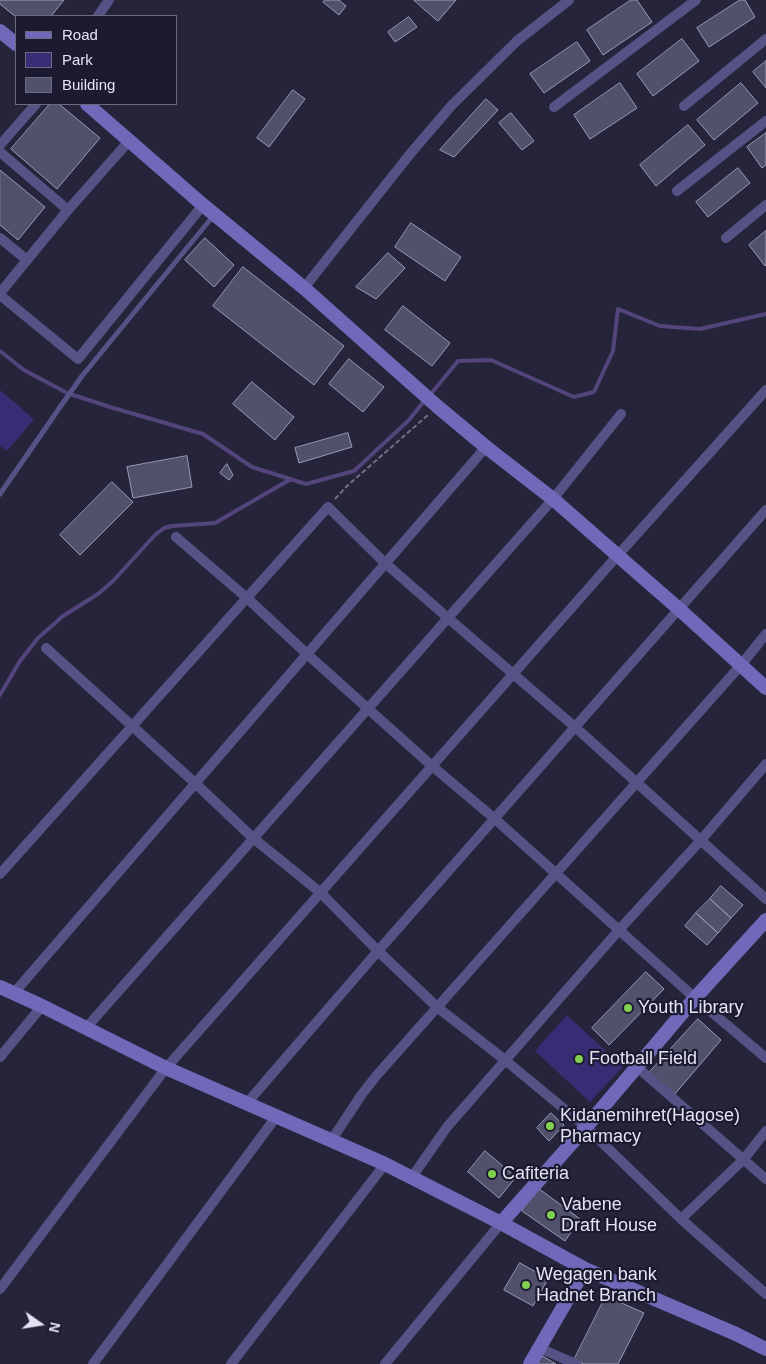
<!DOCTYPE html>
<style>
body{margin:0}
#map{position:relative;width:766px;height:1364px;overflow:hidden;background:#25243a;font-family:Helvetica,sans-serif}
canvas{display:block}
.legend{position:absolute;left:15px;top:15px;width:162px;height:90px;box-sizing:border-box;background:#1b1a30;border:1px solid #6b6a7e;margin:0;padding:6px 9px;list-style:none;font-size:15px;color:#e3e3f3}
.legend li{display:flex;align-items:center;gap:10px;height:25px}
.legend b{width:25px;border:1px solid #6b6a7e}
.north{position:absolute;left:15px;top:1299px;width:50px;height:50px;-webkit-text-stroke:4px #1b1a30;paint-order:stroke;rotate:103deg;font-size:14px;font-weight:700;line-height:20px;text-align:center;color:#e3e3f3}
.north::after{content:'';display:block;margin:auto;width:18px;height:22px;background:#e3e3f3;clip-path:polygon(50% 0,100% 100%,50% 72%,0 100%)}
</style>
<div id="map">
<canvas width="766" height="1364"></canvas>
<ul class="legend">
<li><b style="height:6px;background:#7069ba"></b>Road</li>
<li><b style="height:14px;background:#382d74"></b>Park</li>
<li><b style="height:14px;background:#52516b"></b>Building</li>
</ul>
<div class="north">N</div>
</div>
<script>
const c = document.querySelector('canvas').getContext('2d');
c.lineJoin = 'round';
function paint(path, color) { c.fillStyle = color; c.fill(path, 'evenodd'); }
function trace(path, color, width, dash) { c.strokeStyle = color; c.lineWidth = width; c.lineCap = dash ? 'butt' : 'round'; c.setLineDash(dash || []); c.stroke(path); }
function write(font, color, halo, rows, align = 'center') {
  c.font = font + ' Helvetica,sans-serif'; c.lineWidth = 4.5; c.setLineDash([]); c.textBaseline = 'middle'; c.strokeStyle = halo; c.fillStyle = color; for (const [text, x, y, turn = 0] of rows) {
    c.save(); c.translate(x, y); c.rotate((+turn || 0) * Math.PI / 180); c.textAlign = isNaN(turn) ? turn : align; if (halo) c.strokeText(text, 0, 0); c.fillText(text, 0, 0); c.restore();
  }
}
const green = new Path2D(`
 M0,390l34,29 -27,32 -7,-5z
 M567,1015l56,52 -33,35 -55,-51z`);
const stream = new Path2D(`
 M0,351l24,19 43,23 43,14 93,27 49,33 54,17 48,-13 55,-51 16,-20
 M430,395l28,-34 33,-1 83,37 20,-5 19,-41 5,-42 42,17 40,3 66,-15
 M0,695l20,-34 18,-23 25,-22 35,-22 14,-12 43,-47 9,-7 8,-2 43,-3 76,-44`);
const building = new Path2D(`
 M0,0h64l-13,16h-35v1l-16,-13z
 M325,0h14l7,6 -7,9 -16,-13z
 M414,0h42l-18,21z
 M631,0h6l15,22 -49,33 -16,-25z
 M740,0h5l10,17 -46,30 -12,-19z
 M409,17l8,10 -22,15 -7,-10z
 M682,39l17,22 -46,35 -16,-22z
 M577,42l13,19 -46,32 -14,-19z
 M766,61v27l-13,-16z
 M620,83l17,25 -47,31 -16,-24z
 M741,83l17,20 -44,37 -17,-20z
 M293,90l12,9 -36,48 -12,-9z
 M486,99l12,11 -44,47 -14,-7z
 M50,104h9l41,34 -43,51 -46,-40z
 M511,113l23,28 -12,9 -23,-27z
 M688,125l17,20 -49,41 -16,-21z
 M766,133v32l-4,3 -15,-21z
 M738,168l12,15 -42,34 -12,-15z
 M0,170l45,37 -27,33 -18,-15z
 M411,223l50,34 -16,24 -50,-34z
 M766,231v34l-1,1 -16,-21z
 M205,238l29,27 -20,22 -29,-27z
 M388,253l17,15 -29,31 -20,-12z
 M243,267l101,79 -30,39 -101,-79z
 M403,306l47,37 -18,23 -47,-36z
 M349,359l35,28 -21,25 -34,-28z
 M252,382l42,35 -19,23 -42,-36z
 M348,433l4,14 -53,16 -4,-15z
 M187,456l5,31 -59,11 -6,-31z
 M227,464l6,11 -4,5 -9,-7z
 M112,482l21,20 -53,53 -20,-20z
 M721,886l22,19 -12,13 -21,-19z
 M710,899l21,19 -13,15 -22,-20z
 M696,913l22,20 -11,12 -22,-19z
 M646,972l18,17 -55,56 -17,-17z
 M698,1019l23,21 -47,55 -26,-21z
 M551,1113l13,12 -15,16 -12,-13z
 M485,1151l31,26 -17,21 -31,-26z
 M538,1188l42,31 -15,22 -43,-30z
 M520,1263l28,16 -15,27 -29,-16z
 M606,1296l38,17 -26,51h-34l-10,-4z
 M537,1353l19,11h-25z`);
const path = new Path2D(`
 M335,499l12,-13 81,-71`);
const lane = new Path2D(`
 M0,494l58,-84 24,-34 132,-161`);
const street = new Path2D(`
 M98,16l11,-16
 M684,106l82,-67
 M554,107l142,-107
 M0,145l36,-41
 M0,152l68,58
 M677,191l89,-70
 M0,238l27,22
 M726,238l40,-33
 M304,288l106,-134 42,-49 65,-64 52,-41
 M0,293l68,-83 61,-69
 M0,295l78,64 125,-154
 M176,537l71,61 60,56 125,112 63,53 200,179 71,60
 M46,648l149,135 58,55 68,55 57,58 59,56 68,53 81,67 95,92 85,75
 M0,874l328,-367 57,56 63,55 127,109 191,172
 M14,993l472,-546
 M86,1028l467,-529 68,-85
 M0,1057l42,-51
 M637,1067l129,112
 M247,1103l131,-152 388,-441
 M331,1141l31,-47 15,-19 364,-410 25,-31
 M412,1177l35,-50 172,-197 82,-90 65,-76
 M681,1219l62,-59 23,-29
 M0,1289l166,-221 452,-513 148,-165
 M539,1348l37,16
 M93,1364l183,-247
 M231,1364l154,-200
 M385,1364l116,-141`);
const secondary = new Path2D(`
 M0,31l16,13
 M87,104l116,101 101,83 134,119 48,40 67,52 126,110 87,79
 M0,987l42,19 124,62 219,96 116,59 84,46 151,65 30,15
 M501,1223l85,-96 109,-129 71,-78
 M530,1364l55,-95`);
const markers = [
 [628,1008,5,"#81d050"],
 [579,1059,5,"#81d050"],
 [550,1126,5,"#81d050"],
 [492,1174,5,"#81d050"],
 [551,1215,5,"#81d050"],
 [526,1285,5,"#81d050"]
];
const poiNames = [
 ["Youth Library",638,1008],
 ["Football Field",589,1059],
 ["Kidanemihret(Hagose)",560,1116],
 ["Pharmacy",560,1137],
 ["Cafiteria",502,1174],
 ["Vabene",561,1205],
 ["Draft House",561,1226],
 ["Wegagen bank",536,1275],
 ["Hadnet Branch",536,1296]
];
paint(green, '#382d74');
trace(stream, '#54447c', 4);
paint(building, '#52516b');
trace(building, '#9a9ab7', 1);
trace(path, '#707083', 2, [5, 2.5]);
trace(lane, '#555285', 5);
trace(street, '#555285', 10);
trace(secondary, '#7069ba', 14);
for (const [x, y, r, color] of markers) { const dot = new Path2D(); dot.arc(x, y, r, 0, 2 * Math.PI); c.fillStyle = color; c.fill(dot); trace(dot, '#1b1a30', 2); }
write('18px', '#e3e3f3', '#1b1a30', poiNames, 'left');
</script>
